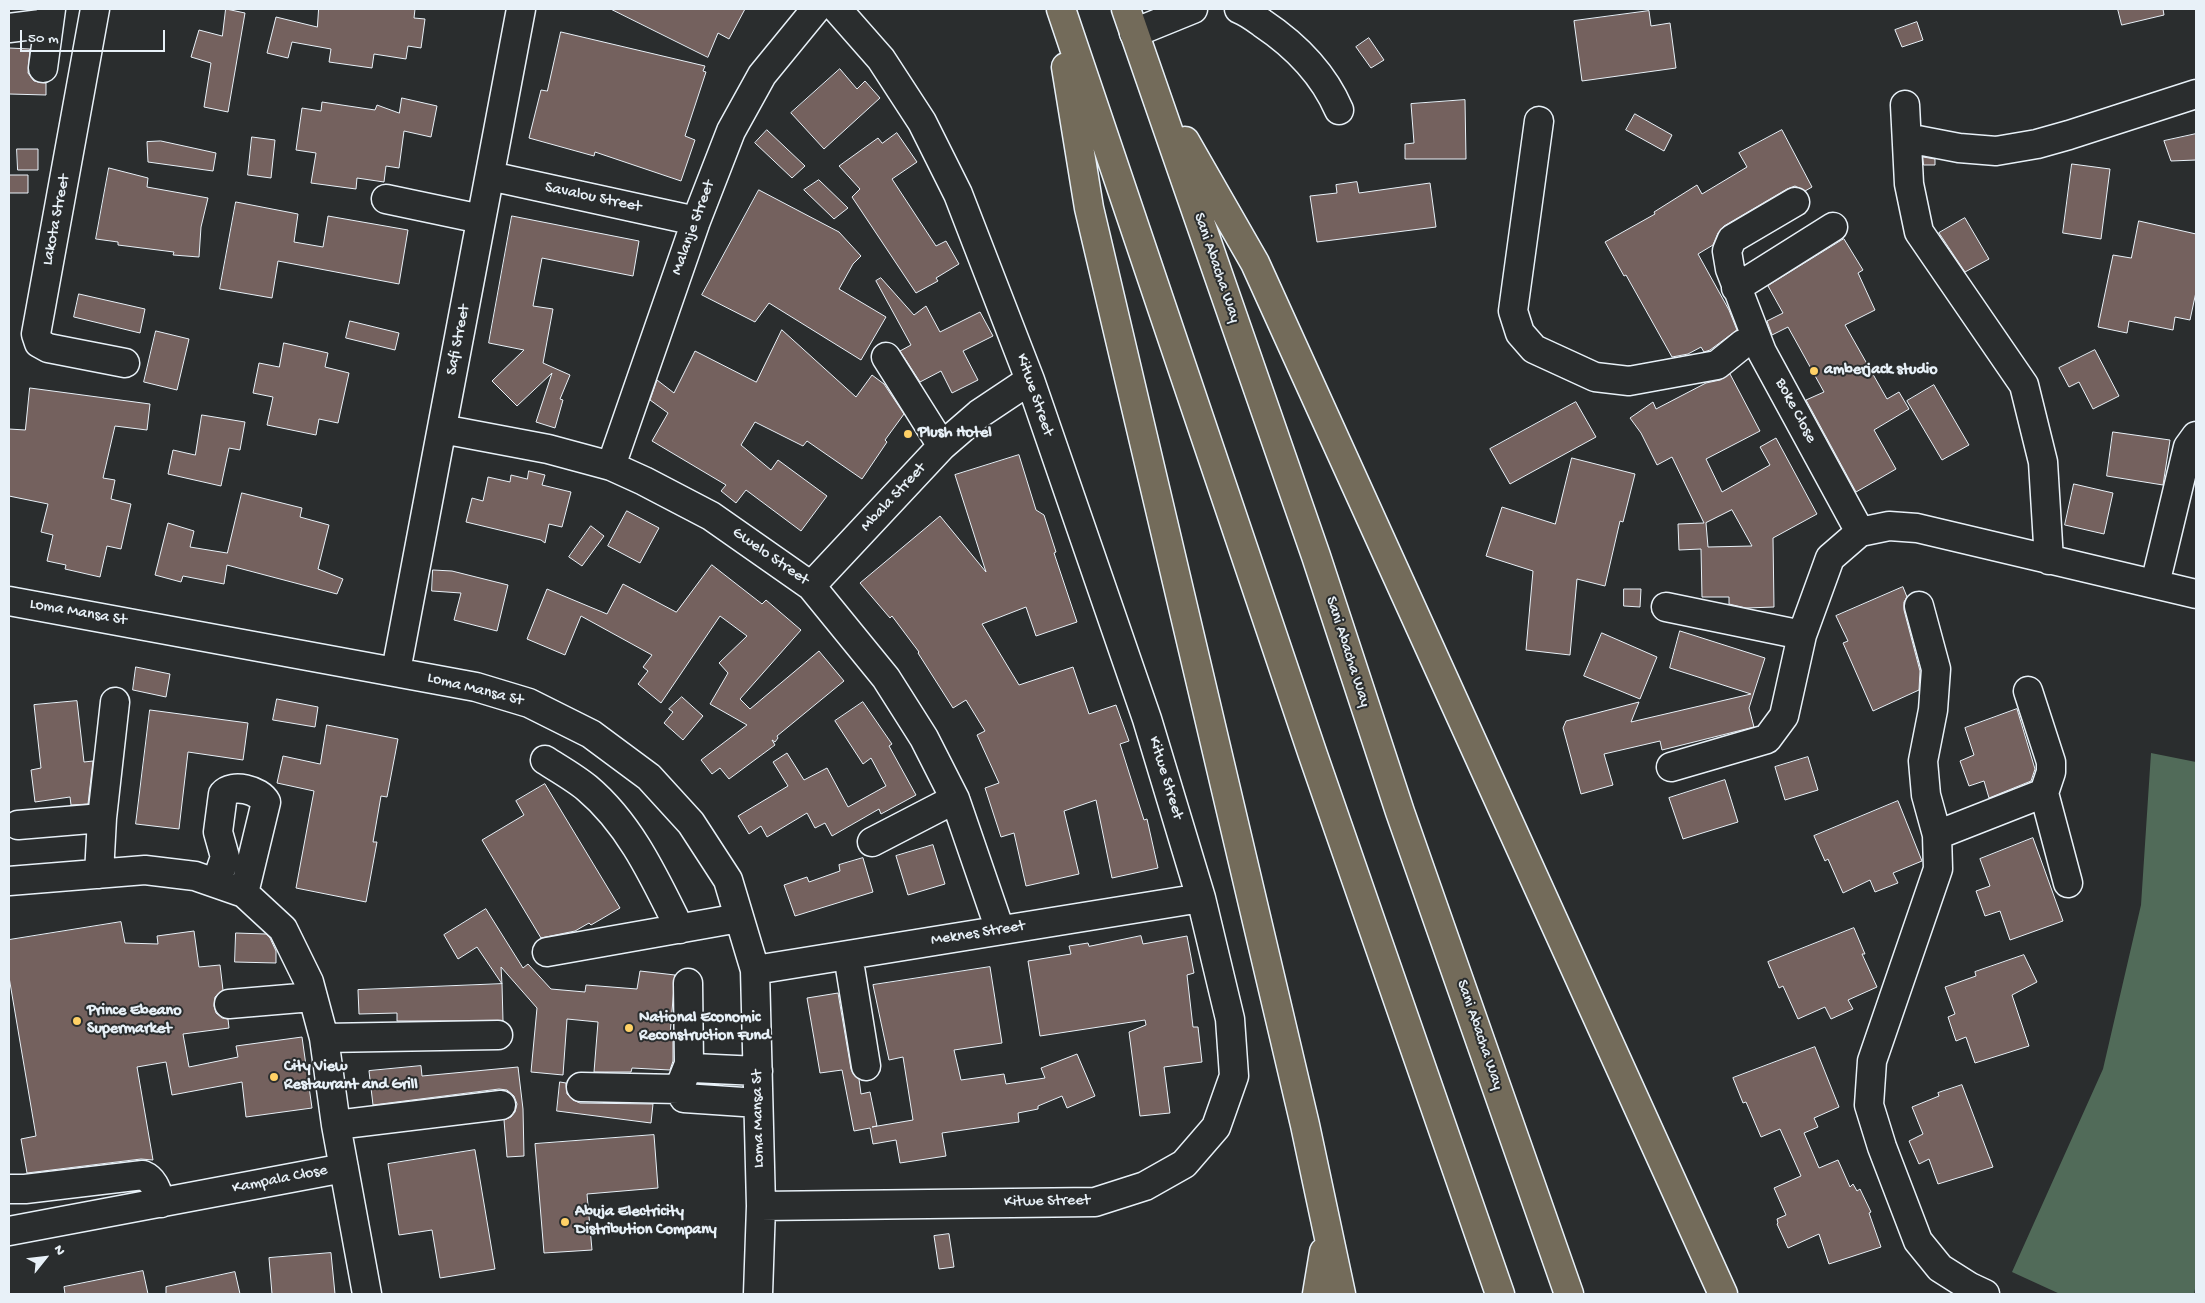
<!DOCTYPE html>
<style>
body{margin:0}
#map{position:relative;width:2205px;height:1303px;overflow:hidden;background:#2a2d2e;font-family:"Gochi Hand",sans-serif}
canvas{display:block}
.frame{position:absolute;inset:0;border:10px solid #e8f1f8;pointer-events:none}
.north{position:absolute;left:20px;top:1233px;width:50px;height:50px;-webkit-text-stroke:4px #2a2d2e;paint-order:stroke;rotate:61deg;font-size:14px;font-weight:700;line-height:20px;text-align:center;color:#e8f1f8}
.north::after{content:'';display:block;margin:auto;width:18px;height:22px;background:#e8f1f8;clip-path:polygon(50% 0,100% 100%,50% 72%,0 100%)}
.scale{position:absolute;left:20px;top:30px;width:145px;height:22px;box-sizing:border-box;border:2px solid #e8f1f8;border-top:0;padding-left:6px;font-size:15px;line-height:18px;white-space:nowrap;color:#e8f1f8;-webkit-text-stroke:4px #2a2d2e;paint-order:stroke}
</style>
<div id="map">
<canvas width="2205" height="1303"></canvas>
<div class="frame"></div>
<div class="north">N</div>
<div class="scale">50 m</div>
</div>
<script>
const c = document.querySelector('canvas').getContext('2d');
c.lineJoin = 'round';
function paint(path, color) { c.fillStyle = color; c.fill(path, 'evenodd'); }
function trace(path, color, width, dash) { c.strokeStyle = color; c.lineWidth = width; c.lineCap = dash ? 'butt' : 'round'; c.setLineDash(dash || []); c.stroke(path); }
function write(font, color, halo, rows, align = 'center') {
  c.font = font + ' "Gochi Hand",sans-serif'; c.lineWidth = 4; c.setLineDash([]); c.textBaseline = 'middle'; c.strokeStyle = halo; c.fillStyle = color; for (const [text, x, y, turn = 0] of rows) {
    c.save(); c.translate(x, y); c.rotate((+turn || 0) * Math.PI / 180); c.textAlign = isNaN(turn) ? turn : align; if (halo) c.strokeText(text, 0, 0); c.fillText(text, 0, 0); c.restore();
  }
}
const green = new Path2D(`
 M2151,753l45,9v522l-2,10h-134l-48,-22 91,-203 38,-164z`);
const building = new Path2D(`
 M226,9l19,4 -17,99 -24,-5 7,-44 -20,-6 8,-27 23,6z
 M319,9h96l-1,9 11,1 -4,29 -13,-2 -2,13 -32,-5 -2,14 -43,-6 2,-13 -39,-7 -4,16 -21,-5 9,-36 41,10z
 M611,9h134l-16,30 -11,-6 -10,24z
 M2118,9h45l1,6 -42,10z
 M1649,11l2,15 19,-3 6,45 -94,13 -8,-60z
 M1917,22l6,18 -21,7 -7,-17z
 M561,32l144,34 -2,5 3,1 -21,64 10,4 -14,41 -86,-29 -1,4 -65,-18 12,-48 6,1z
 M1369,38l15,22 -13,8 -15,-21z
 M9,48l21,1 -2,24 6,8 12,2v12l-37,-1z
 M840,69l17,20 8,-8 15,17 -56,51 -33,-36z
 M402,98l35,8 -6,31 -27,-6 -5,37 -13,-2 -2,16 -27,-4 -1,11 -45,-6 5,-30 -20,-3 6,-42 19,3 1,-9 53,8 2,-5 22,8z
 M1465,100l1,59h-61v-15l9,-1 -3,-39z
 M1635,114l37,21 -8,16 -38,-21z
 M767,130l38,36 -13,12 -37,-35z
 M1782,130l30,57 -7,4 -10,-5 -8,3 -63,37 -6,7 -5,12 -15,9 31,56 8,20 -27,20 -6,2 -3,-5 -13,7 -16,3 -46,-82 -2,1 -19,-34 50,-28 -1,-2 43,-27 5,9 45,-27 -8,-14z
 M897,133l20,29 -25,17 44,67 10,-5 13,23 -23,14 2,3 -22,12 -64,-96 8,-8 -21,-23 39,-28 4,5z
 M2196,134v26l-25,1 -7,-20z
 M252,137l23,3 -4,38 -23,-3z
 M161,141l55,12 -3,18 -65,-9 -1,-20z
 M17,149h21v21h-20z
 M1923,157l12,2v6h-11z
 M2072,164l38,5 -9,70 -38,-6z
 M109,168l39,10 -1,9 61,11 -7,29 -2,30 -26,-2 1,-3 -56,-7v-3l-22,-3z
 M9,175h19v18h-19z
 M819,180l29,28 -14,11 -30,-29z
 M1357,182l2,11 71,-10 6,44 -119,15 -7,-46 27,-3 -1,-8z
 M759,190l80,42 22,24 -8,8 -14,25 47,28 -25,43 -92,-57 -14,19 -53,-27z
 M236,202l62,12 -4,28 29,5 5,-31 80,14 -9,54 -121,-23 -6,37 -52,-9z
 M512,216l127,25 -6,35 -91,-18 -9,48 20,3 -10,54 27,12 -10,24 3,1 -8,28 -19,-6 16,-49 -35,33 -25,-25 32,-31 -35,-7z
 M1965,218l24,41 -24,13 -26,-39z
 M2139,221l57,13v58l-6,28 -15,-3 -2,13 -44,-9 -2,12 -29,-6 15,-72 18,3z
 M1844,239l19,31 -5,3 17,37 -30,15 42,74 12,-7 10,17 -35,21 22,39 -40,23 -50,-92 18,-8 -36,-65 -16,8 -5,-14 16,-8 -15,-27z
 M881,278l33,37 12,-9 14,26 40,-20 13,24 -30,15 15,29 -26,13 -11,-22 -21,11 -20,-31 11,-6 -35,-64z
 M79,294l66,15 -5,24 -66,-16z
 M350,321l49,12 -4,17 -49,-12z
 M782,330l74,67 16,-22 12,9 20,30 -19,26 2,2 -25,37 -55,-38 -4,5 -48,-24 -14,23 30,25 7,-10 49,36 -26,35 -55,-41 -10,13 -15,-12 5,-6 -74,-44 16,-28 -18,-13 7,-20 17,13 21,-42 61,31z
 M156,331l33,8 -12,51 -33,-8z
 M284,343l44,10 -3,14 24,6 -11,50 -19,-4 -3,16 -49,-10 6,-28 -20,-4 6,-30 20,4z
 M2095,350l24,46 -26,13 -14,-27 -10,5 -10,-19z
 M1730,374l30,57 -54,28 16,33 48,-27 -10,-18 16,-9 41,76 -44,24 1,69 -28,1 -17,-4v-7h-27l-1,-48 -22,1 -1,-26 26,-1 -32,-66 -15,8 -16,-32 -11,-15 23,-16 3,7 50,-26 14,-3zM1732,510l20,36 -44,1 -2,-24z
 M1934,385l35,60 -27,15 -35,-59z
 M30,388l120,16 -3,26 -32,-4 -12,52 12,2 -4,19 20,5 -10,45 -14,-3 -7,31 -35,-8 1,-4 -19,-4 6,-26 -12,-3 7,-28 -39,-8v-67l16,1z
 M1576,402l20,35 -86,47 -20,-35z
 M202,415l43,7 -5,28 -11,-2 -8,38 -53,-12 5,-24 22,5z
 M2113,432l57,8 -7,45 -56,-9z
 M1019,455l17,55 8,5 12,37 -2,1 23,69 -41,14 -10,-29 -44,17 37,61 54,-18 16,47 27,-9 13,36 -9,3 24,76 3,-1 11,49 -46,10 -16,-78 -32,11 15,63 -53,12 -12,-53 -13,4 -16,-49 14,-5 -22,-48 8,-4 -19,-31 -13,8 -35,-55 1,-1 -27,-36 -2,2 -30,-35 80,-67 46,56 -31,-97z
 M1572,458l63,16 -12,48 -3,-1 -15,65 -28,-7 -7,76 -44,-5 7,-79 -47,-15 16,-49 53,17z
 M529,471l16,4 -3,10 29,7 -9,35 -13,-3 -4,19 -4,-3 -75,-18 6,-24 11,3 5,-24 22,5 1,-7 16,4z
 M2074,484l39,9 -9,41 -39,-9z
 M242,493l60,15 -2,9 29,8 -11,44 25,10 -6,15 -110,-29 -3,19 -41,-8 -2,6 -26,-7 13,-52 26,8 -4,16 37,6z
 M627,511l32,17 -19,35 -32,-17z
 M591,526l13,10 -22,30 -13,-9z
 M712,565l50,39 4,-4 35,30 -61,69 10,10 69,-58 25,30 -67,55 1,2 -3,4 -3,-2 3,5 -46,34 -9,-11 -8,6 -11,-14 46,-35 -37,-21 18,-31 -9,-10 28,-27 -27,-20 -59,87 -23,-19 10,-13 -5,-4 9,-12 -71,-39 -16,39 -38,-16 20,-50 60,25 16,-30 53,28z
 M433,570l19,1 56,14 -11,46 -43,-11 7,-27 -29,-2z
 M1903,587l4,10 -3,5v8l16,61 -1,19 -46,21 -30,-68 5,-2 -12,-25z
 M1624,589h17l-1,18 -16,-1z
 M1680,631l85,27 -16,50 5,19 -92,23 -2,-9 -56,13 9,31 -32,9 -18,-66 3,-7 73,-19 -8,20 120,-28 -81,-26z
 M1602,633l55,24 -17,42 -56,-23z
 M136,667l34,7 -4,23 -33,-7z
 M682,697l21,19 -20,24 -19,-17 9,-11 -4,-3z
 M277,699l41,8 -3,20 -42,-7z
 M77,701l7,61 9,-1 -5,43 -17,1 -1,-8 -35,5 -4,-32 10,-2 -7,-63z
 M863,702l29,42 -3,2 27,49 -35,19 -2,-5 -47,27 -7,-13 -10,5 -8,-15 -40,24 -6,-11 -12,8 -11,-18 50,-30 -15,-24 14,-9 17,27 23,-12 21,39 38,-21 -15,-28 -8,6 -28,-43z
 M2017,709l18,60 -4,12 -42,17 -5,-17 -15,5 -9,-25 14,-6 -9,-27z
 M150,710l98,13 -5,37 -55,-8 -9,77 -43,-5z
 M327,725l71,14 -11,58 -6,-1 -8,46h4l-11,60 -70,-14 18,-97 -37,-8 6,-27 37,8z
 M1808,757l10,33 -33,10 -10,-33z
 M1725,780l13,42 -55,17 -14,-41z
 M545,784l75,124 -29,17 -2,-2 -14,8 -34,7 -59,-98 42,-25 -8,-14z
 M1898,801l24,60 -29,12 5,10 -23,9 -5,-12 -27,13 -15,-34 -3,2 -11,-25z
 M2033,838l30,83 -53,19 -10,-29 -15,5 -9,-25 14,-5 -10,-27z
 M933,845l12,39 -37,11 -12,-39z
 M863,858l10,34 -78,24 -11,-31 23,-8 2,5 31,-11 -1,-6z
 M486,909l37,59 5,-4 23,25 34,3 1,-7 51,4 3,-18 35,4 -5,60h3v26l-3,9 -38,-2 -1,4h-37l4,-50 -31,-3 -4,56 -32,-3 6,-64 -36,-41 1,17 -25,-37 -19,12 -14,-24z
 M121,922l4,21 33,1 -1,-8 37,-5 5,36 21,-2 3,25 -8,7 -1,9 2,7 6,5 6,1 1,9 -46,6 6,33 49,-10 -2,-11 66,-9 10,71 -66,9 -4,-35 -70,13 -6,-33 -29,5 16,93 -12,-1 -114,14 -6,-34 15,-3 -27,-159v-37z
 M1854,928l11,26h-3l15,33 -29,13 5,9 -22,10 -6,-12 -27,12 -15,-33 -4,2 -11,-26z
 M236,933l30,1 4,4 6,13v12l-41,-1z
 M1141,936l2,8 44,-8 7,37 -7,2 6,52h5l4,35 -38,5 6,46 -30,3 -11,-84 17,-7 -1,-5 -105,16 -12,-75 43,-7 -2,-8 19,-3 1,3z
 M2024,955l13,27 -25,13 17,51 -54,17 -9,-26 -10,4 -8,-24 7,-3 -10,-27 31,-11 -1,-4z
 M990,967l12,76 -48,7 7,30 43,-6 2,10 39,-6 -4,-10 36,-14 18,42 -28,12 -5,-12 -24,10v3l-20,4 1,9 -77,11 4,23 -46,7 -4,-23 -23,4 -3,-16 -16,3 -12,-61 -22,3 -13,-75 31,-5 13,76 3,6 5,4 2,15 9,-2 7,34 -5,1 41,-7 -10,-63 -14,3 -16,-75z
 M502,984l1,37h-106v-8l-38,1 -1,-24z
 M1815,1047l24,60 -25,11 4,9 -14,6 15,35 19,-8 12,27 3,-3 4,7 3,-2 11,23 -2,1 12,34 -52,17 -10,-30 -31,14 -11,-24 1,-1 -1,-4 9,-4 -12,-27 27,-12 -21,-47 -19,8 -15,-35 -3,1 -10,-25z
 M421,1066l1,10 96,-9 5,42 1,47 -17,1 -3,-37 7,-3 4,-5 2,-8 -3,-8 -7,-6 -8,-1 -126,16 -4,-34z
 M560,1082l6,1 1,11 6,6 7,3 73,1 -2,19 -94,-12z
 M1962,1085l31,82 -55,17 -9,-25 -10,5 -10,-23 14,-7 -11,-27 27,-11 -1,-3z
 M654,1135l4,53 -71,6 5,56 -48,3 -9,-109z
 M475,1150l20,119 -55,9 -8,-48 -33,5 -11,-71z
 M949,1234l5,33 -15,2 -5,-33z
 M331,1253l4,41h-63l-3,-36z
 M143,1271l5,23h-83l-1,-7z
 M235,1272l5,22h-74v-7z`);
const minor = new Path2D(`
 M95,9l-59,325 3,9 9,5 77,15
 M1239,9c8,3 16,9 23,14 33,22 61,50 77,87
 M9,28l40,-5
 M1134,33l59,-24
 M43,68l8,-59
 M1905,105l4,79 10,48 105,153 19,77 6,98
 M1539,121l-26,190 7,22 14,16 61,28 34,4 88,-16 26,-21 14,-4
 M1907,138l52,10 37,3 41,-7 32,-9 127,-41
 M490,176l206,45
 M386,199l95,20
 M1795,202l-63,37 -5,12 3,18 32,83 98,180
 M1736,288l97,-61
 M886,357l56,89
 M442,429l106,20 63,17 33,15 67,35 100,70 75,92 38,60 31,61 45,131
 M611,466l85,-245 35,-90 31,-56 54,-66
 M2155,584l33,-137 8,-11
 M811,586l131,-140 37,-32 51,-34
 M9,601l467,86 53,16 62,31 58,43 42,46 37,57 27,90 6,236 -3,88
 M1919,606l17,63 -3,41 -10,51 3,34 11,40 1,34 -66,192 -3,44 13,42 36,94 22,27 30,19 15,7
 M1666,607l136,28
 M396,671l125,-662
 M2028,691l23,71v10l-7,21
 M545,760c14,9 30,18 42,28 44,37 68,91 93,141
 M1671,767l96,-28 17,-23 18,-81 28,-77 30,-26 29,-6 28,2 279,66
 M18,825l84,-7
 M1937,835l107,-42 24,90
 M872,842l83,-43
 M99,874l3,-56 13,-116
 M9,881l136,-11 50,6 49,17 39,36 26,53 15,56 12,87 31,169
 M216,883l9,-26 -7,-25 5,-38c9,-11 37,-4 43,8l-22,91
 M547,952l192,-34
 M848,955l18,111
 M755,970l446,-72
 M688,983l1,81 4,4 65,3
 M229,1004l83,-7
 M324,1038l174,-3
 M689,1064l-10,25 5,9 74,5
 M581,1087l98,2
 M336,1125l165,-20
 M9,1189h16l118,-14c12,5 14,17 18,28
 M761,1206l334,-4 50,-16 39,-22 32,-37 18,-51 -4,-57 -29,-121 -54,-179 -117,-339 -72,-186 -36,-72 -41,-63 -44,-50
 M9,1231l335,-63`);
const highway = new Path2D(`
 M1061,9l252,746 187,539
 M1126,9l190,547 84,256 169,482
 M1066,67l23,141 216,917 36,169
 M1185,141l70,122 468,1031
 M1317,1294l7,-42`);
const markers = [
 [1814,371,5,"#ffd166"],
 [908,434,5,"#ffd166"],
 [77,1021,5,"#ffd166"],
 [629,1028,5,"#ffd166"],
 [274,1077,5,"#ffd166"],
 [565,1222,5,"#ffd166"]
];
const streetNames = [
 ["Savalou Street",593,198,12],
 ["Lakota Street",57,220,-79],
 ["Malanje Street",694,228,-70],
 ["Sani Abacha Way",1216,268,71],
 ["Safi Street",459,340,-79],
 ["Kitwe Street",1034,395,71],
 ["Boke Close",1795,411,62],
 ["Mbala Street",894,498,-47],
 ["Gwelo Street",770,557,35],
 ["Loma Mansa St",78,613,10],
 ["Sani Abacha Way",1347,652,72],
 ["Loma Mansa St",475,690,14],
 ["Kitwe Street",1165,778,73],
 ["Meknes Street",978,934,-9],
 ["Sani Abacha Way",1479,1035,71],
 ["Loma Mansa St",759,1119,-91],
 ["Kampala Close",280,1180,-11],
 ["Kitwe Street",1047,1202,-1]
];
const poiNames = [
 ["amberjack studio",1824,371],
 ["Plush Hotel",918,434],
 ["Prince Ebeano",87,1012],
 ["Supermarket",87,1030],
 ["National Economic",639,1019],
 ["Reconstruction Fund",639,1037],
 ["City View",284,1068],
 ["Restaurant and Grill",284,1086],
 ["Abuja Electricity",575,1213],
 ["Distribution Company",575,1231]
];
paint(green, '#516b59');
paint(building, '#74615e');
trace(building, '#e8f1f8', 1);
trace(minor, '#e8f1f8', 31);
trace(highway, '#e8f1f8', 31);
trace(minor, '#2a2d2e', 28);
trace(highway, '#736b5a', 28);
for (const [x, y, r, color] of markers) { const dot = new Path2D(); dot.arc(x, y, r, 0, 2 * Math.PI); c.fillStyle = color; c.fill(dot); trace(dot, '#2a2d2e', 2); }
write('16px', '#e8f1f8', '#2a2d2e', streetNames);
write('bold 16px', '#e8f1f8', '#2a2d2e', poiNames, 'left');
</script>
